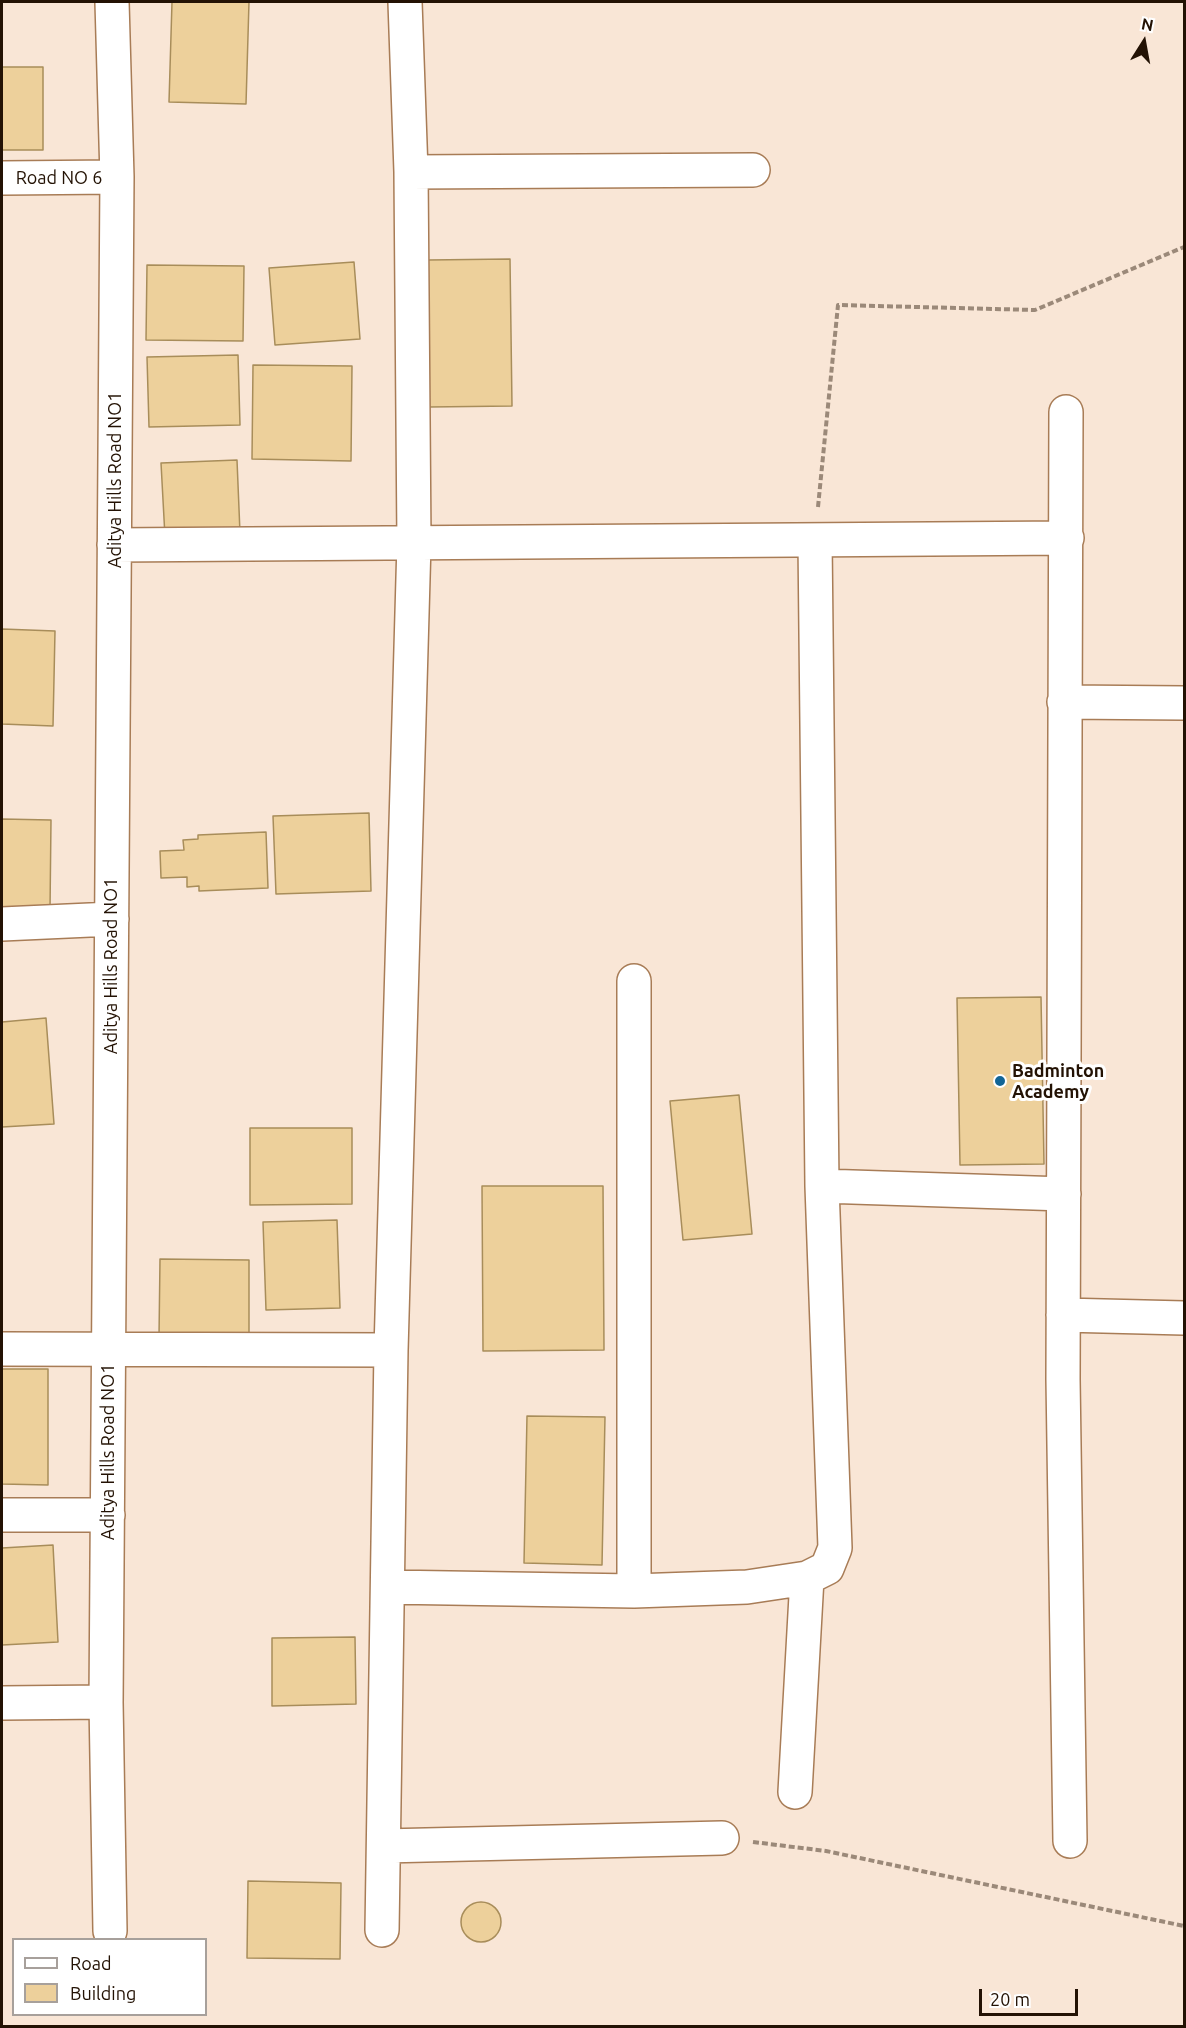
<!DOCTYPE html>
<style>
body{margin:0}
#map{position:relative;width:1186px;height:2028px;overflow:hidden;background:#f9e6d6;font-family:Ubuntu,sans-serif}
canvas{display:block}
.frame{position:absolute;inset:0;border:3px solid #231204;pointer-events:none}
.legend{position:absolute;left:12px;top:1938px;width:195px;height:78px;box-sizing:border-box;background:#fff;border:2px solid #a7a09b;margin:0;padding:8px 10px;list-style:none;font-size:18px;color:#231204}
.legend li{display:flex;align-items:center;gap:12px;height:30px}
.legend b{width:30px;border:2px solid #a7a09b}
.north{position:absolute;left:1114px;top:12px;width:60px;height:60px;-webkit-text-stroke:4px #fff;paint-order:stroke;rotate:11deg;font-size:16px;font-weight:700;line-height:24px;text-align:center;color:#231204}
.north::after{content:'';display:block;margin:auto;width:21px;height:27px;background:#231204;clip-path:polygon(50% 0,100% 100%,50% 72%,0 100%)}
.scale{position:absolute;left:979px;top:1989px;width:99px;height:27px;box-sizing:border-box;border:3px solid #231204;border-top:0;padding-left:8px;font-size:18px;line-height:21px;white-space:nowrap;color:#231204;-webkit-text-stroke:4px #fff;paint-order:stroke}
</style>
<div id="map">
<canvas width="1186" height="2028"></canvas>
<div class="frame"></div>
<ul class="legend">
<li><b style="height:8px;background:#fff"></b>Road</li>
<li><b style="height:16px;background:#edd09b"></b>Building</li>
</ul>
<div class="north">N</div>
<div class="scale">20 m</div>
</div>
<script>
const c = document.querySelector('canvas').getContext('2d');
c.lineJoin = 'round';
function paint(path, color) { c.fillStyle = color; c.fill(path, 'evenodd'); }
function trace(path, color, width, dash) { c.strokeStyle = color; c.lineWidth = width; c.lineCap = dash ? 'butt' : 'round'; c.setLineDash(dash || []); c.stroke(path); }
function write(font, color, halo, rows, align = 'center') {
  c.font = font + ' Ubuntu,sans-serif'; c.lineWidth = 6; c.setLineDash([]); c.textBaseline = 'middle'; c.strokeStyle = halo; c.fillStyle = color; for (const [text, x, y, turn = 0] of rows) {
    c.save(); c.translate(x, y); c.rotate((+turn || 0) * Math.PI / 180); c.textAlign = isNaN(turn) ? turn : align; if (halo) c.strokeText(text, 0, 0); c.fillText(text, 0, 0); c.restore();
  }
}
const building = new Path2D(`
 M172,2h77l-3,102 -77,-2z
 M2,67h41v83h-41z
 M510,259l2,147 -83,1 -1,-147z
 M354,262l6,77 -85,6 -6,-77z
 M147,265l97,1 -1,75 -97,-1z
 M238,355l2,70 -91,2 -2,-70z
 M253,365l99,1 -1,95 -99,-2z
 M237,460l3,73 -75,4 -4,-74z
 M2,629l53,2 -2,95 -51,-2z
 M369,813l2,78 -95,3 -3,-78z
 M2,819l49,1 -1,90 -48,-1z
 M266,832l2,56 -69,3v-5l-12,1v-10l-26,1 -1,-27 24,-1 -1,-10 15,-1v-4z
 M1041,997l3,167 -84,1 -3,-167z
 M46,1018l8,106 -52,3v-105z
 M739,1095l13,139 -69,6 -13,-139z
 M250,1128h102v76l-102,1z
 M482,1186h121l1,164 -121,1z
 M337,1220l3,88 -74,2 -3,-88z
 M160,1259l89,1v78l-90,-1z
 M2,1369h46v116l-46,-1z
 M527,1416l78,1 -3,148 -78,-2z
 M53,1545l5,97 -56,3v-97z
 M355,1637l1,67 -84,2v-68z
 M248,1881l93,2 -1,76 -93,-1z
 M461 1922a20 20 0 1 1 40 0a20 20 0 1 1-40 0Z`);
const path = new Path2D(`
 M818,507l20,-202 197,5 149,-63
 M753,1842l73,9 358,75`);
const minor = new Path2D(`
 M411,172l342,-2
 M2,178l115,-1
 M1066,412l-3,967 7,462
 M114,545l953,-7
 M1064,702l120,1
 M2,924l110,-5
 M634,981v610
 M822,1186l242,8
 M1063,1315l121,3
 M2,1349l389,1 -9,580
 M391,1350l23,-807 -3,-371 -6,-170
 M2,1515h106
 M388,1587l246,4 113,-4 60,-9 20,-10 8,-20 -13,-362 -7,-646
 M2,1703l104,-1
 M795,1792l12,-214
 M384,1846l338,-8
 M110,1931l-4,-229 11,-1525 -5,-175`);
const markers = [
 [1000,1081,6,"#126596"]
];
const streetNames = [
 ["Road NO 6",59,178],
 ["Aditya Hills Road NO1",115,480,-90],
 ["Aditya Hills Road NO1",111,966,-90],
 ["Aditya Hills Road NO1",108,1452,-90]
];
const poiNames = [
 ["Badminton",1012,1071],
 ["Academy",1012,1092]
];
paint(building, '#edd09b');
trace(building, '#a88d5a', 1.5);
trace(minor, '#a87c56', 36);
trace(path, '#9b8979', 4, [6, 3]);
trace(minor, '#fff', 33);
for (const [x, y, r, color] of markers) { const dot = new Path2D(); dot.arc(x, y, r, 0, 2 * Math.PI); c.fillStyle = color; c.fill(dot); trace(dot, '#fff', 2); }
write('18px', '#231204', '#fff', streetNames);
write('bold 18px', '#231204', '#fff', poiNames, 'left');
</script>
